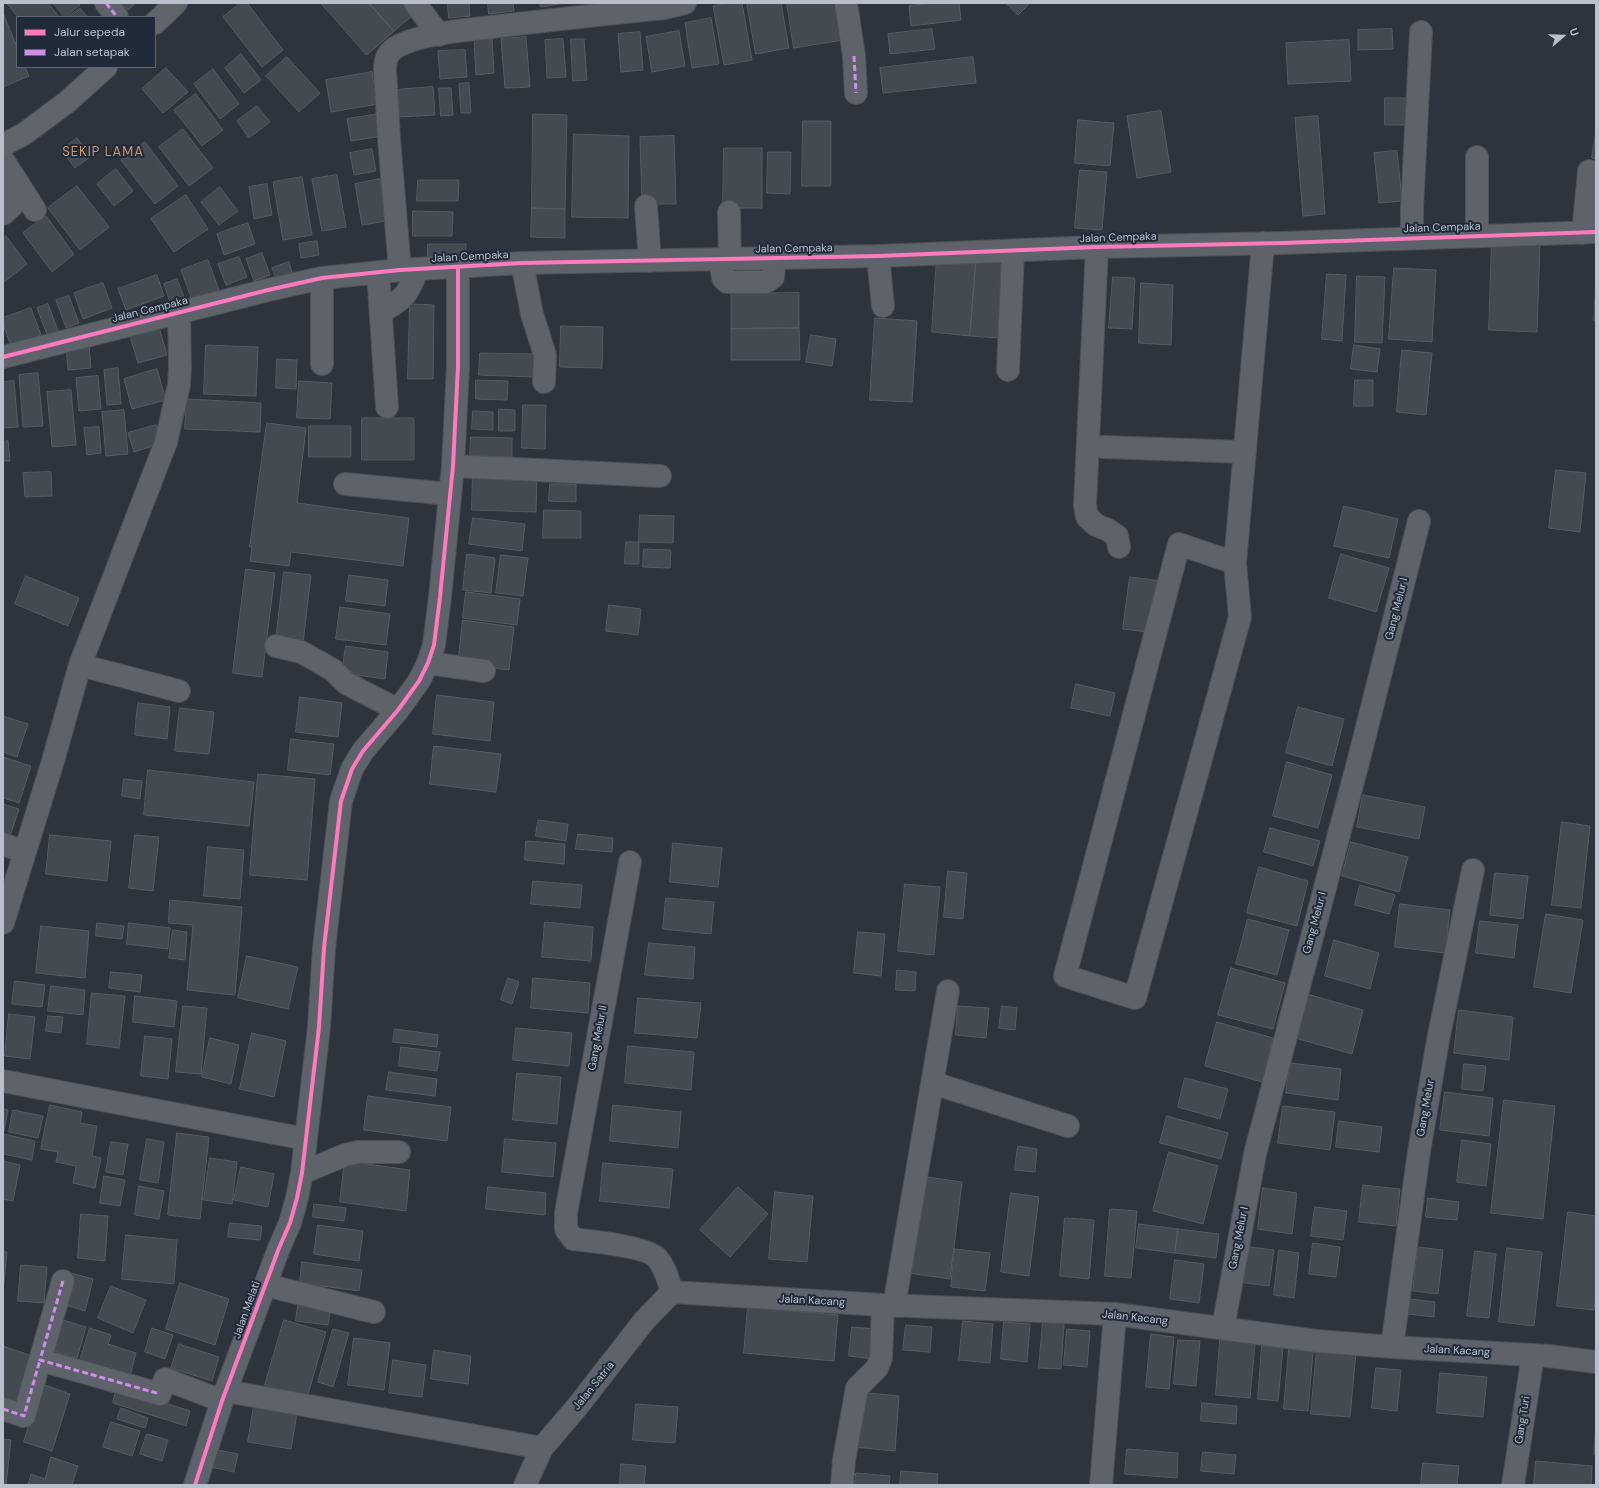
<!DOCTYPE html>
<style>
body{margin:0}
#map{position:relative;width:1599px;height:1488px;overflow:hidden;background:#2d343d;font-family:"DM Sans",sans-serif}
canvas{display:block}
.frame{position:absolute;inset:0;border:4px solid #b9c0cc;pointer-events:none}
.legend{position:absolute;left:16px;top:16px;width:140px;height:52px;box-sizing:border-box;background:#202a38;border:1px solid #5d6673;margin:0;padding:5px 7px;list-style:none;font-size:12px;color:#b9c0cc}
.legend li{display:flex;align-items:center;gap:8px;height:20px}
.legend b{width:20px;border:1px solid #5d6673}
.north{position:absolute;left:1543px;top:16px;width:40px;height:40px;-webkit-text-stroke:3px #202a38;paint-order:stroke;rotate:70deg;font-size:11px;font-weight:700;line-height:16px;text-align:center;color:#b9c0cc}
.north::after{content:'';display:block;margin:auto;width:14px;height:18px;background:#b9c0cc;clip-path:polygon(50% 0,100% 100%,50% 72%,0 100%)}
</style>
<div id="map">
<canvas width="1599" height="1488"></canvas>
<div class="frame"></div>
<ul class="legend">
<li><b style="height:5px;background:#fd7abc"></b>Jalur sepeda</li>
<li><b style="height:5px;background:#ce8fe9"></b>Jalan setapak</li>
</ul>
<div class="north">U</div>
</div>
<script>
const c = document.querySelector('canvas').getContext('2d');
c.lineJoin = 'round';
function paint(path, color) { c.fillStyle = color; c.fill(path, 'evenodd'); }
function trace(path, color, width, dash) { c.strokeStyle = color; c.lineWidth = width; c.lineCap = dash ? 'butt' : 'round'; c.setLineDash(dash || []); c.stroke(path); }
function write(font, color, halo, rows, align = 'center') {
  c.font = font + ' "DM Sans",sans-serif'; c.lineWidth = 4; c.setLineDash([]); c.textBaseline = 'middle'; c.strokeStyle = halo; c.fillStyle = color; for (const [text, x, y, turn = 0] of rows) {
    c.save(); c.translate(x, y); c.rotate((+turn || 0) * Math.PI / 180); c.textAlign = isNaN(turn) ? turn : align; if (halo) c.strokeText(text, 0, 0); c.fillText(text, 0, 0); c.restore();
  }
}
const building = new Path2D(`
 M7,3h41l11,14h-41z
 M53,3h26l1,2 -15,12z
 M122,3h14l-8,7z
 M241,3h6l36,47 -21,17 -39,-50z
 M321,3h48l25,28 -27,24z
 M369,3h33l11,12 -19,16z
 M448,3h21l1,13 -21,2z
 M488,3h25l1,8 -25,3z
 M540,3h25l-24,4z
 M728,3h14l10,57 -28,5 -11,-59z
 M747,3h34l8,45 -33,6z
 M787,3h49l7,37 -49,8z
 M932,3h27l2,17 -50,6 -2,-20z
 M1006,3h24l-12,12z
 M80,8l7,9h-19z
 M3,13l14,34v20h8l4,9 -26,11z
 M711,18l8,46 -27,4 -7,-45z
 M932,29l3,20 -45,5 -2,-20z
 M1392,29l1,20 -35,1v-20z
 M679,31l6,35 -33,6 -6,-35z
 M640,32l3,38 -22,2 -3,-38z
 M526,37l4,50 -25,1 -4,-49z
 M492,38l2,35 -18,2 -2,-36z
 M563,39l3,38 -19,1 -2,-38z
 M571,39h13l3,41 -14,1z
 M1349,40l2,41 -63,3 -2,-41z
 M465,50l2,27 -27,2 -2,-28z
 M241,54l20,26 -17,13 -19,-25z
 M287,57l33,36 -21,19 -33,-36z
 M973,57l3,26 -93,10 -3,-25z
 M166,68l22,24 -25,21 -21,-24z
 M213,69l26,35 -19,15 -26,-35z
 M372,72l6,32 -47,8 -5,-32z
 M469,83l2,30h-10l-2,-29z
 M433,87l2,28 -38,2 -2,-27z
 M439,88h12l2,27 -12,1z
 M196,94l27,36 -21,16 -28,-36z
 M1385,98h22v27h-22z
 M257,106l13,16 -21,16 -12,-17z
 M1161,111l10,61 -34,6 -10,-62z
 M379,114l4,22 -32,5 -4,-22z
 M533,114l34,1 -2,94 -33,-1z
 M1318,116l7,98 -22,2 -8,-98z
 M1078,120l36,3 -4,43 -35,-3z
 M803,121h28v65h-29z
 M183,129l30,39 -24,18 -30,-39z
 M1596,131v28l-4,-1z
 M574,134l55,2 -1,82 -56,-1z
 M674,136l2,68h-34l-2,-67z
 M77,138l14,18 -16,12 -14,-18z
 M145,142l33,44 -23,18 -34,-44z
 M724,148h38v60h-39z
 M372,149l4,22 -22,4 -4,-22z
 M1397,151l5,50 -23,2 -5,-50z
 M768,152h23l-1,42 -23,-1z
 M116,169l17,22 -19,15 -17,-22z
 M1080,170l27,2 -5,58 -27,-2z
 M337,175l9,52 -24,4 -10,-52z
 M302,177l10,58 -29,5 -10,-58z
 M380,179l7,42 -25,4 -7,-41z
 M418,180h41l-1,21h-41z
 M267,184l5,31 -18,4 -5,-32z
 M77,186l32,41 -29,23 -32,-42z
 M220,187l18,24 -19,14 -18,-23z
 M186,195l22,34 -34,23 -23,-33z
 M532,208l33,1v29l-34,-1z
 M413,211l40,1 -1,24h-39z
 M46,216l28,38 -22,18 -29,-39z
 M248,223l7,21 -31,11 -7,-21z
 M6,236l21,28 -23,18 -1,-2v-41z
 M317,241l2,14 -18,3 -2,-14z
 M1492,242l48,1 -3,89 -48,-2z
 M428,244h38v17l-38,-1z
 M262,253l8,22 -16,6 -8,-22z
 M239,257l8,20 -21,8 -8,-21z
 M937,257l39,3 -6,76 -38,-4z
 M208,260l11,30 -27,10 -11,-30z
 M976,260l29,3 -6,75 -29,-2z
 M289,262l3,10 -16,6 -4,-10z
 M1394,268l42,2 -4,72 -43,-3z
 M1327,274l19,1 -4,66 -20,-2z
 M157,275l7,21 -38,14 -8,-21z
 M1357,276l28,1 -3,66 -27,-1z
 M1113,277l22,1 -3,51 -23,-1z
 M177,279l7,18 -14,5 -6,-18z
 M103,283l9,25 -29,11 -9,-26z
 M1141,283l32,2 -2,60 -32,-2z
 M1596,284v37h-2z
 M799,293v35l-68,1v-35z
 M69,296l10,27 -13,5 -10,-28z
 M48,304l11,29 -11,4 -11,-29z
 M410,304l24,1 -1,74h-25z
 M31,308l10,27 -30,11 -8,-22v-6z
 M875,318l42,3 -5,81 -42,-2z
 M561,326l42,1 -1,41 -42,-1z
 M159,327l8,28 -29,8 -8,-27z
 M799,328l1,32h-69v-31z
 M811,335l25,4 -4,27 -26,-4z
 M206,345l52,2 -2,49 -52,-2z
 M1354,345l26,4 -3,23 -26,-3z
 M89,346l2,22 -23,2 -2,-23z
 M1402,350l30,3 -6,62 -29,-3z
 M480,353l54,1 -1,23 -54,-2z
 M277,359l20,1 -1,29 -20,-1z
 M118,368l3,36 -14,1 -3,-35z
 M157,369l9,31 -34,9 -8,-30z
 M38,373l5,53 -20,1 -4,-52z
 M98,376l3,33 -22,2 -3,-33z
 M476,380l32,1 -1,19 -31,-1z
 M1355,380h18v26h-19z
 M14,381l4,46 -15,1v-46z
 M299,381l33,2 -2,36 -33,-1z
 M71,390l5,55 -24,2 -5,-55z
 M187,399l74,4 -1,29 -75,-3z
 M523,405h23l-1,44 -23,-1z
 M499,409l16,1v21h-16z
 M124,410l4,44 -22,2 -4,-44z
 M473,411l20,1v18l-21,-1z
 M362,418h52v42h-52z
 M267,423l39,5 -9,75 112,15 -6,48 -112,-14 -2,14 -39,-5 2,-14h-2z
 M156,425l6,18 -28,9 -6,-19z
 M309,426h42v31h-42z
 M99,427l2,26 -14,2 -3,-27z
 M471,437l41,1v19l-42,-1z
 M8,441l2,20h-7v-19z
 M1556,470l30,3 -6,59 -31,-4z
 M51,472l1,24 -27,1 -2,-24z
 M473,474l64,1 -1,37 -64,-2z
 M550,484h26v18l-27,-1z
 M1344,506l54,13 -9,39 -55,-12z
 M544,510l37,1v27h-38z
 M640,515l34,1 -1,27 -34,-1z
 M473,518l52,6 -3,27 -53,-7z
 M626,542h13v22h-14z
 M644,549l27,1 -1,18 -27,-1z
 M467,554l28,4 -4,35 -28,-3z
 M1341,554l48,14 -13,44 -47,-14z
 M501,555l27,3 -5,38 -27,-3z
 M246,569l29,4 -13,104 -29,-4z
 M284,572l27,3 -8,68 -27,-3z
 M349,575l39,5 -3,26 -39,-5z
 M26,576l53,22 -11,28 -53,-22z
 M1130,577l32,4 -7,52 -32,-4z
 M466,592l54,7 -3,26 -54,-7z
 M609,605l32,4 -3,26 -32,-4z
 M340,607l50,7 -4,31 -50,-6z
 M463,620l51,7 -5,43 -51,-6z
 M346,646l42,6 -3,27 -43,-6z
 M1076,684l39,9 -5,23 -39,-8z
 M437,695l57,7 -4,39 -57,-7z
 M300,697l42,6 -4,34 -42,-5z
 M138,703l32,4 -3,32 -32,-4z
 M1298,707l46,12 -12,47 -46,-13z
 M180,708l34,4 -5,42 -34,-3z
 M3,716l25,8 -11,33 -14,-5z
 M291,739l43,5 -4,31 -42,-5z
 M434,746l67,8 -5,38 -66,-8z
 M3,757l28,9 -12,37 -16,-5z
 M1287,762l45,13 -14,53 -45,-12z
 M148,770l106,12 -5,44 -105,-11z
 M258,774l57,5 -8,101 -57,-5z
 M124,779l18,2 -2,18 -18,-3z
 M1363,795l62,12 -6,32 -62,-12z
 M3,804l16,5 -10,30 -6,-1z
 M538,820l30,4 -2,17 -30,-5z
 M1562,822l28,4 -9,82 -29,-3z
 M1270,828l50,13 -7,25 -49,-14z
 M578,834l35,4 -1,14 -36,-3z
 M50,835l61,6 -4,40 -61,-7z
 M135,835l24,2 -6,54 -24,-3z
 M526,841l39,3 -1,20 -39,-4z
 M1351,842l57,15 -9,35 -57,-16z
 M673,843l49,5 -4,39 -48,-5z
 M208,847l36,3 -4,49 -36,-3z
 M1259,867l49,14 -11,45 -50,-13z
 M948,871l19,2 -4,46 -19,-2z
 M1495,873l33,3 -5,43 -33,-4z
 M533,881l49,4 -2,23 -49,-4z
 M905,884l35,3 -6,68 -36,-4z
 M1360,885l35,10 -6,19 -34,-9z
 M666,898l48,4 -3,32 -48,-5z
 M170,900l72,7 -7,88 -48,-5 6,-65 -24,-2z
 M1400,904l50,6 -5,43 -50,-6z
 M1546,914l37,6 -12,73 -37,-6z
 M1248,919l41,11 -12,45 -41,-11z
 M1480,921l38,4 -4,33 -38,-5z
 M545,922l48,5 -2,34 -49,-4z
 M97,923l27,3 -2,13 -26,-3z
 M129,923l41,5 -2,21 -41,-5z
 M41,926l48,5 -4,47 -49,-5z
 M173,930l14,2 -2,28 -16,-2z
 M858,932l27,2 -4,42 -27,-3z
 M1334,940l45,13 -9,36 -45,-13z
 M649,943l46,4 -2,32 -48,-4z
 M247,956l51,11 -10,42 -50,-11z
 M1231,968l54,15 -12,46 -55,-14z
 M897,970l19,2 -1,19 -19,-1z
 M111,972l31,3 -2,17 -31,-4z
 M508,978l11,4 -7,22 -11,-4z
 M533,978l57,5 -2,30 -57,-5z
 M15,981l30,4 -3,22 -30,-3z
 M51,986l34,4 -2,25 -35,-4z
 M92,993l33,3 -6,52 -32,-4z
 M1307,994l56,16 -11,44 -57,-16z
 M135,996l42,5 -3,26 -41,-5z
 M638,998l63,5 -4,35 -62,-5z
 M183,1006l24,2 -6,66 -25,-2z
 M958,1006l31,2 -3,30 -30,-3z
 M1002,1006l15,2 -2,22 -16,-2z
 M1459,1010l54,7 -4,43 -55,-7z
 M9,1014l26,3 -5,42 -25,-3z
 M48,1016l15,1 -2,16 -15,-2z
 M1217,1022l56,16 -11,44 -57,-16z
 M516,1028l56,5 -3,33 -56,-6z
 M395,1029l43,6 -1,12 -44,-5z
 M252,1033l34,8 -12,56 -34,-8z
 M145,1036l27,3 -4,40 -27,-3z
 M210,1038l29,7 -8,39 -29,-7z
 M628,1046l66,6 -3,38 -66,-7z
 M401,1047l39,5 -3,19 -38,-5z
 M1290,1063l51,6 -3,31 -52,-7z
 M1464,1064l22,2 -3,25 -21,-2z
 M389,1072l48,7 -2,17 -49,-6z
 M517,1073l44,4 -4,47 -44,-4z
 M1185,1078l43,11 -8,30 -42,-12z
 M1445,1092l48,6 -4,38 -49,-6z
 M368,1096l83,11 -4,34 -83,-11z
 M1504,1100l51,6 -12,113 -52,-6z
 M50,1105l32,7 -2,11 17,3 -5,30 9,2 -6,30 -22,-5 3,-17 -20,-4 2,-10 -17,-3z
 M613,1105l68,7 -3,36 -68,-7z
 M1283,1106l52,6 -5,38 -52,-7z
 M3,1109l5,1 -4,21 -1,-1z
 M13,1110l30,6 -5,22 -29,-6z
 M1167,1116l61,17 -7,26 -61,-16z
 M1339,1121l43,6 -3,25 -43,-5z
 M177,1133l32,4 -9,82 -32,-4z
 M3,1134l32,7 -3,19 -29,-6z
 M147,1139l17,3 -6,41 -18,-3z
 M505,1139l51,4 -3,34 -51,-5z
 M1462,1140l29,4 -5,42 -29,-4z
 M111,1142l17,2 -5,31 -17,-3z
 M1018,1146l19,3 -2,23 -20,-2z
 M1169,1152l49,14 -15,58 -50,-13z
 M210,1158l27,4 -5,42 -28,-4z
 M3,1161l17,4 -7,36 -10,-2z
 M345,1161l65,9 -4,41 -66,-9z
 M603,1163l70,6 -4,39 -69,-7z
 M241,1167l33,7 -6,33 -34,-7z
 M104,1176l21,4 -5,26 -20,-3z
 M920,1176l42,6 -12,97 -42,-6z
 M1363,1185l37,4 -4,37 -37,-4z
 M139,1186l25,5 -5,28 -24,-4z
 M488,1187l58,6 -1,22 -59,-6z
 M738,1187l30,27 -38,43 -30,-27z
 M1263,1188l34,5 -5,41 -34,-5z
 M775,1192l38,4 -6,66 -38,-3z
 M1011,1193l28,4 -10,79 -28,-4z
 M1428,1198l31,4 -2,18 -31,-3z
 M314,1204l32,4 -2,13 -31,-4z
 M1315,1207l32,4 -4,29 -32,-4z
 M1110,1209l27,2 -6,67 -26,-2z
 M1568,1212l28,4v73l-2,21 -37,-4z
 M81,1214l27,2 -3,45 -27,-3z
 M1065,1218l29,2 -5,59 -29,-3z
 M230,1223l32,3 -2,14 -32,-3z
 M1139,1224l39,5 -3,24 -39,-5z
 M318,1225l45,6 -4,30 -45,-7z
 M1178,1229l41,5 -3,24 -41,-5z
 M126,1235l51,5 -3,44 -52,-5z
 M1313,1243l27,4 -4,30 -27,-3z
 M1242,1246l32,4 -5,36 -31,-4z
 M1418,1247l25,3 -5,44 -25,-3z
 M1507,1248l35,4 -8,74 -35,-4z
 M955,1249l35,4 -5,38 -34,-4z
 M1279,1250l20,3 -5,45 -20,-3z
 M3,1251l4,1 -4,40z
 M1475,1251l21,3 -7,64 -22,-2z
 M1175,1260l29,4 -5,39 -29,-4z
 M302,1262l60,8 -3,21 -59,-8z
 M21,1265l26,2 -3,36 -26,-2z
 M71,1273l22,6 -8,32 -23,-7z
 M180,1283l49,16 -14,46 -49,-16z
 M111,1286l35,14 -13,33 -35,-15z
 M299,1298l32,5 -3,22 -32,-4z
 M1410,1299l25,3 -1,15 -26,-3z
 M748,1307l90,8 -4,46 -90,-8z
 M56,1318l30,9 -9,31 -30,-9z
 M284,1320l42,12 -19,66 -42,-13z
 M963,1321l30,3 -3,39 -31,-3z
 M1004,1322l26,2 -3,38 -26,-3z
 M1043,1322l21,2 -3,45 -22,-1z
 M906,1325l26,2 -2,25 -27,-2z
 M852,1327l24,2 -3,30 -24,-3z
 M90,1328l21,7 -3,9 28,9 -6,23 -50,-16z
 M152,1328l21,7 -8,24 -20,-7z
 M333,1329l16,4 -16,54 -15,-5z
 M1067,1329l23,2 -3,36 -23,-2z
 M1151,1334l23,3 -5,52 -23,-2z
 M354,1338l36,5 -6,47 -36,-5z
 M1178,1340l22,1 -4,45 -22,-2z
 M1220,1340l35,4 -5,54 -34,-3z
 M179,1344l40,13 -7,24 -41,-13z
 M3,1346l32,11 -14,46 -18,-6z
 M1262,1346l21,2 -5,53 -20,-2z
 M1317,1348l39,4 -6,65 -39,-3z
 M1289,1349l24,3 -5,59 -24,-2z
 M434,1350l37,6 -3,28 -37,-5z
 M393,1360l33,5 -4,32 -33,-4z
 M1376,1368l25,2 -4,41 -25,-3z
 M1440,1373l47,4 -4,40 -46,-4z
 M42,1384l28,10 -18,57 -28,-9z
 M117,1387l73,24 -4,15 -73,-23z
 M858,1392l41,4 -4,55 -41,-4z
 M255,1400l43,7 -7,42 -43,-7z
 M1202,1403l35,3 -1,18 -35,-3z
 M636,1404l42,3 -3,36 -42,-3z
 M121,1408l27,10 -3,10 -28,-9z
 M111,1422l29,9 -8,25 -29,-9z
 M1596,1427v28l-2,-1z
 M147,1434l21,6 -6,21 -22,-7z
 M3,1439l8,1 -5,45h-3z
 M213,1449l25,5 -4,18 -24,-5z
 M1127,1449l51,4 -1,25 -52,-4z
 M1203,1452l33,3 -2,19 -33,-3z
 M51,1457l27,9 -6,19h-44l3,-11 14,5z
 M1536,1461l56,5 -1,19h-57z
 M1423,1463l36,3 -2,19h-36z
 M621,1464l25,2 -2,19h-24z
 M901,1471l37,3 -1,11h-37z
 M856,1473l34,3 -1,9h-34z`);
const minor = new Path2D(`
 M106,3l11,14
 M415,3l24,32
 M846,3l8,53 2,37
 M3,160l32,50
 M3,187l10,14 -1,5 -9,8
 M646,206l4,55
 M729,212l1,48
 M1583,233l6,-62
 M1477,236v-79
 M1412,238v-30l9,-176
 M1097,247l-12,258 2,12 9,8 12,5 9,6 2,11
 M878,256l5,50
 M720,260l3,18 4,4h39l7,-5 2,-18
 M522,263l10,51 13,41 -1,27
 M400,270l-11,-131 -4,-70c0,-8 2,-16 10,-21 21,-14 71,-18 97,-21 57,-7 114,-13 172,-19l21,-5
 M378,272l9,135
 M322,278v86
 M381,312c25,-14 26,-17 37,-43
 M3,357l265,-67 54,-12 78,-8 122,-7 356,-7 219,-9 186,-4 313,-11
 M1008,370l5,-119
 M1104,447l141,5
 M453,466l207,10
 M345,484l104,10
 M1235,563l-56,-19 -114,432 70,22 105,-381 -5,-54 28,-320
 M276,646l25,6 18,10 14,8 13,13 52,27
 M428,663l56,8
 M80,665l99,26
 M3,844l21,8
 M630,862l-64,351v16l7,10c17,2 75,8 84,19 9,10 11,23 15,34
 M3,923l50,-162 27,-96 86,-223 13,-57 1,-17 -1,-56
 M3,1081l303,58
 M933,1083l135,43
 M302,1173l43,-18 13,-3h41
 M63,1281l-23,79 120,34 5,-15 57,22
 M266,1285l108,27
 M672,1292l211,13 232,9 202,27 75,6 157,9 47,6
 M894,1306l54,-315
 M1223,1328l32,-174 107,-407 57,-226
 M1392,1347l27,-195 19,-112 35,-170
 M226,1391l316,57
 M3,1409l21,7 16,-56
 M195,1485l27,-84 57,-153 11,-25 7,-25 5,-25 17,-146 5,-79 17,-147 11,-32 11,-18 35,-41 21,-29 9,-18 6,-18 6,-48 13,-131 5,-100v-99
 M525,1485l17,-37 35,-41 67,-86 28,-29
 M842,1485l2,-25 13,-72 20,-20 4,-10 2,-53
 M1101,1485l14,-171
 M1513,1485l20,-130`);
const major = new Path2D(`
 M155,23l21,-20
 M3,145l21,-11 43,-32 39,-35`);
const quiet = new Path2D(`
 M106,3l11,14
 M854,56l2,37
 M63,1281l-23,79 120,34
 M3,1409l21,7 16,-56`);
const cycleway = new Path2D(`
 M3,357l265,-67 54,-12 78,-8 122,-7 356,-7 219,-9 186,-4 313,-11
 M195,1485l27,-84 57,-153 11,-25 7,-25 5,-25 17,-146 5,-79 17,-147 11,-32 11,-18 35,-41 21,-29 9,-18 6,-18 6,-48 13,-131 5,-100v-99`);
const streetNames = [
 ["Jalan Cempaka",1442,228,-2],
 ["Jalan Cempaka",1118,238,-2],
 ["Jalan Cempaka",794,249,-1],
 ["Jalan Cempaka",470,257,-3],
 ["Jalan Cempaka",150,310,-14],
 ["Gang Melur I",1397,609,-76],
 ["Gang Melur I",1315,923,-75],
 ["Gang Melur II",598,1038,-80],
 ["Gang Melur",1426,1108,-80],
 ["Gang Melur I",1239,1238,-79],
 ["Jalan Kacang",812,1301,3],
 ["Jalan Melati",247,1310,-70],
 ["Jalan Kacang",1135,1318,6],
 ["Jalan Kacang",1457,1351,3],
 ["Jalan Satria",594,1386,-51],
 ["Gang Turi",1523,1420,-81]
];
const quarterNames = [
 ["SEKIP LAMA",103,153]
];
paint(building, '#444a51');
trace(building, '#565b64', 1);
trace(minor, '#4c5057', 24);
trace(major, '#4b5059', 24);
trace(minor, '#5e626a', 22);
trace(major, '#60656c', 22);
trace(quiet, '#ce8fe9', 3, [6, 3]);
trace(cycleway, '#fd7abc', 4);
write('11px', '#b9c0cc', '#202a38', streetNames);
c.letterSpacing = '1px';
write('13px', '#d59a6b', '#202a38', quarterNames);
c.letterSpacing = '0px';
</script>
